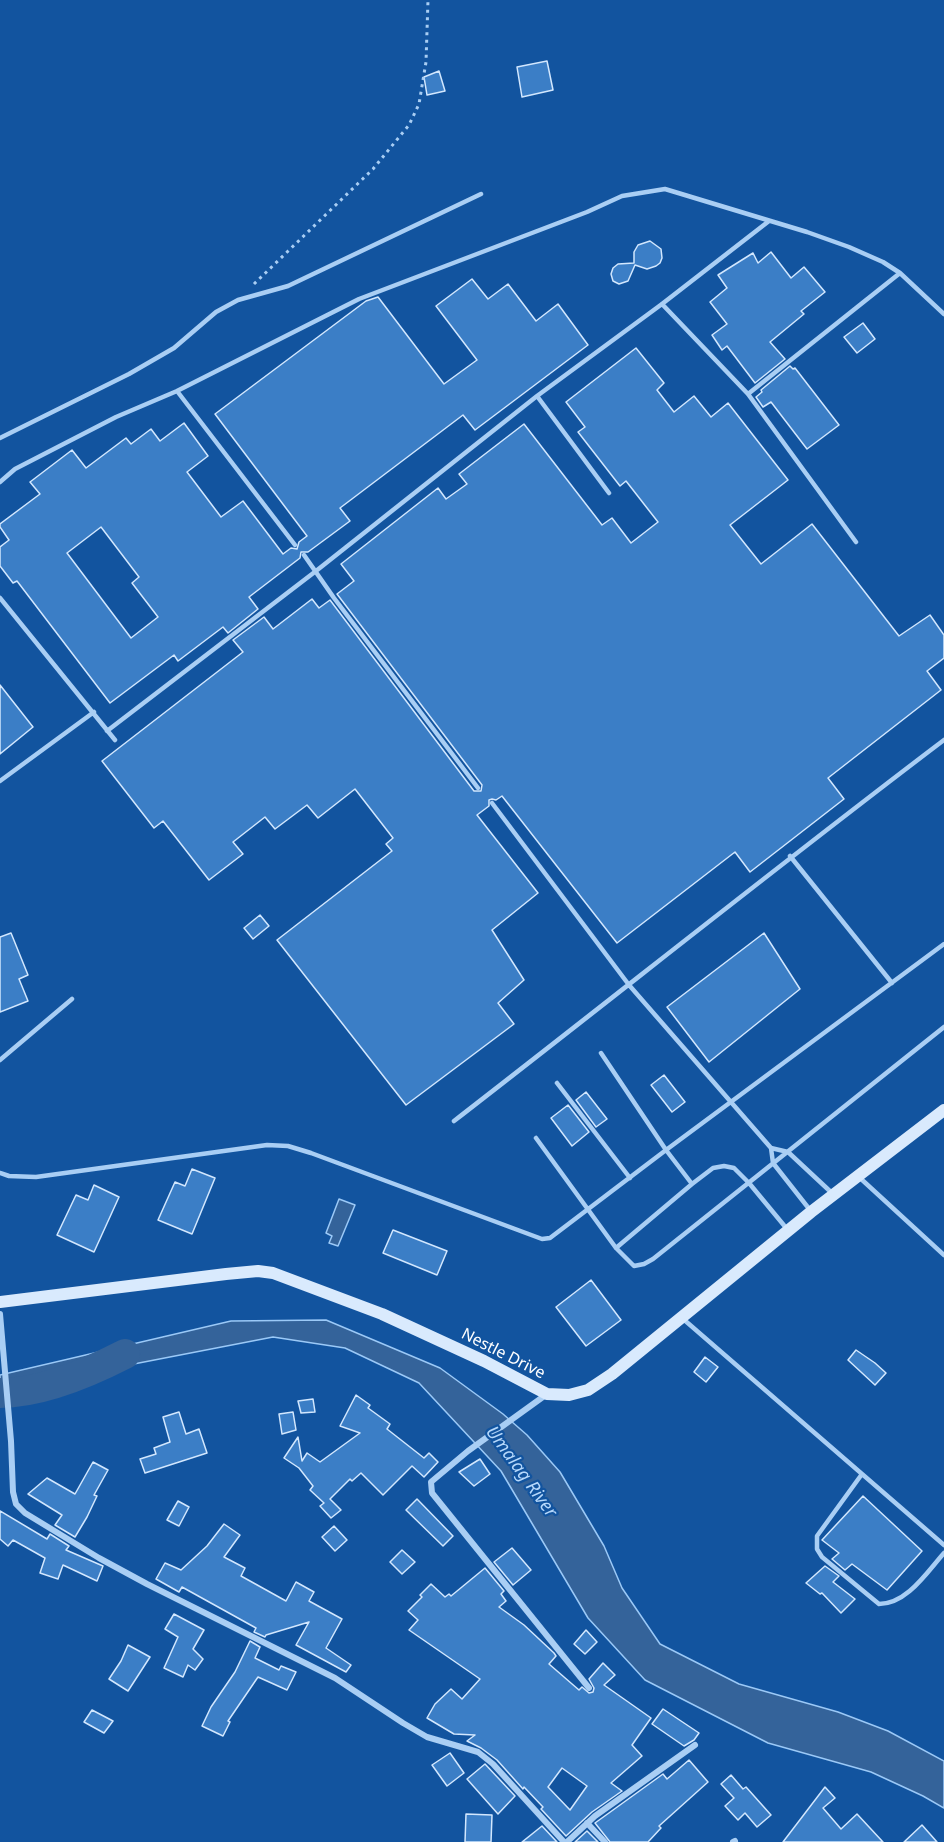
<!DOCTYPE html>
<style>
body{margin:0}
canvas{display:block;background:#12549f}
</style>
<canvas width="944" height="1842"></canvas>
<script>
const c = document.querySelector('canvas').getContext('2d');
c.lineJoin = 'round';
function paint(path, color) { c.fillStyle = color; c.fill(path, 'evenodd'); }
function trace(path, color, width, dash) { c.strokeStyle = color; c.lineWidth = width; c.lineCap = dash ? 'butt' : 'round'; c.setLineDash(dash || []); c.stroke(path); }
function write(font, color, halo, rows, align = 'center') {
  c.font = font + ' "Noto Sans",sans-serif'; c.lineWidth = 4.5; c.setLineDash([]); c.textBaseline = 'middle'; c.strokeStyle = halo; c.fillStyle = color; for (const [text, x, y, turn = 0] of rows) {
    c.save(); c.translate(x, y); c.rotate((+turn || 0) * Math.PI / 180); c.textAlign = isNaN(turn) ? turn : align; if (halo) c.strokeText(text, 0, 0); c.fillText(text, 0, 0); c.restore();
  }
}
const water = new Path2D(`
 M339,1199l16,6 -17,41 -9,-3 3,-7 -6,-3z
 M326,1320l114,48 63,46 24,21 33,37 44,74 18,42 38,56 79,40 99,28 50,19 56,30v47l-21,-12 -52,-24 -103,-29 -123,-63 -57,-62 -87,-147 -82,-88 -74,-35 -72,-11 -227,44 -46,4v-10l231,-54z`);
const river = new Path2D(`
 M0,1393c41,0 88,-20 125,-39`);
const building = new Path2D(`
 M547,61l6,29 -31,7 -5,-30z
 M439,71l6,20 -18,4 -3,-18z
 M650,241l11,8 1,9 -2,5 -4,3 -9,3 -12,-4 -7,16 -9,3 -6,-3 -2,-7 2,-6 5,-4 16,-1v-11l4,-7z
 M771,252l20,26 13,-11 21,25 -24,19 3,3 -34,28 15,17 -30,24 -28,-37 -5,4 -10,-15 15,-11 -17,-22 17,-14 -9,-13 35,-22 5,10z
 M472,279l16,20 20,-15 28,37 22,-17 30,41 -113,85 -12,-15 -123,93 10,13 -42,31h-7l-1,6 -51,39 9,12 -30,24 -5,-6 -45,34 -4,-6 -64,48 -93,-122 -4,2 -13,-17v-19l9,-7 -9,-13v-3l40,-30 -10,-12 42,-32 14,18 40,-30 5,6 20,-15 9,12 24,-18 24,33 -21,16 34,45 22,-16 40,53 8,-6 6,1 2,-7 8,-6 -92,-122 151,-113 12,-4 66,87 33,-24 -41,-54zM101,527l38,50 -7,6 26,34 -27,21 -64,-85z
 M863,323l12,16 -18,14 -13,-16z
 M636,348l28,35 -7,7 17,22 20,-16 17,21 17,-14 60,77 -58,45 31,39 51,-40 87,112 31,-21 14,20v23l-17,13 14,19 -113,88 16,21 -94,73 -15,-20 -118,91 -115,-147 -6,4 -4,-1 -3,1v6l-12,9 61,78 -46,37 32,50 -26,23 16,21 -108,81 -129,-165 115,-89 -6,-7 7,-6 -38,-49 -37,29 -11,-13 -32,24 -10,-12 -32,25 10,12 -34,26 -46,-59 -9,7 -52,-67 141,-109 -10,-12 31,-23 9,12 39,-30 7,9 11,-8 144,191h7l1,-6 -145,-191 17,-13 -13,-17 97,-76 8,11 21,-15 -8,-10 65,-50 78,101 10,-7 19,25 27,-21 -32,-41 -6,5 -42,-54 7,-5 -19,-25z
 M790,366l3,3 2,-1 44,57 -32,24 -36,-47 -8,5 -7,-10 6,-5 -1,-2z
 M0,685l33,42 -33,27z
 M260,915l9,11 -16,13 -9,-11z
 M11,933l17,42 -9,4 9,22 -28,11v-75z
 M764,933l36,56 -91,73 -42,-55z
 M664,1075l21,27 -13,10 -21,-27z
 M586,1092l21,27 -11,8 -20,-27z
 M568,1105l21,27 -17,14 -21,-28z
 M192,1169l23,9 -23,56 -34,-14 17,-38 10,4z
 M94,1185l25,12 -25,55 -37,-17 19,-40 12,5z
 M393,1230l54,21 -10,24 -54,-22z
 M591,1280l30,40 -35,26 -30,-39z
 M856,1350l19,13 11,10 -11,12 -27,-25z
 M705,1357l13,10 -12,15 -12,-10z
 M356,1395l14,10 -2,3 22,16 -3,5 37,29 5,-5 9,9 -14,15 -12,-11 -29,29 -22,-22 -9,8 -2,-2 -20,20 11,11 -10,8 -11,-12 4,-3 -14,-13 3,-4 -14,-18 -15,-10 14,-21 4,24 5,-8 13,9 40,-29 -20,-7z
 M313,1399l2,13 -14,1 -3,-12z
 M179,1412l7,22 13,-5 8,24 -62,20 -5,-14 16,-5 -2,-6 16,-6 -7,-25z
 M293,1412l3,18 -14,4 -3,-20z
 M480,1459l10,15 -16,12 -15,-14z
 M93,1462l15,8 -14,25 3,1 -10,21 -12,20 -20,-12 7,-10 -34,-21 19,-16 28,16z
 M863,1496l59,55 -35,39 -35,-26 -7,6 -13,-11 7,-6 -17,-13z
 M417,1499l36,37 -10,10 -37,-36z
 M178,1501l11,6 -10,19 -12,-6z
 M0,1511l47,28 3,-5 19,12 -3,4 37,16 -6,15 -34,-16 -5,14 -18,-6 5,-15 -32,-18 -5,6 -8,-7z
 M224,1524l16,11 -16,22 21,11 -4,8 45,25 10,-19 18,10 -5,9 33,18 -16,29 25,17 -5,7 -50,-27 13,-23 -43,13 -1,2 -11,-5 2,-4 -74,-41 -3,5 -23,-13 9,-16 16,7 26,-24z
 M334,1526l13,14 -12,11 -13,-14z
 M512,1548l19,22 -18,15 -19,-23z
 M402,1550l13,12 -13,12 -12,-12z
 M825,1566l14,10 -6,6 22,17 -14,14 -19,-20 -2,1 -14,-11z
 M485,1568l19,23 -3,3 5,7 -7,6 25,18 30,28 2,3 -7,8 30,26 3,-3 7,6 4,-1 1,-4 -5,-9 14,-16 12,12 -11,10 47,33 -19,27 10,11 -31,27 11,8 -30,21 -26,24 -25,-27 2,-2 -19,-20 -1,2 -26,-29 -16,-12 -14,-7 8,-6 -21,-1 -27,-16 8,-14 16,-15 11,10 18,-20 -71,-49 9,-10 -10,-9 14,-14 -2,-2 11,-11 14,13 4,-3 2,2zM562,1768l25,18 -17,24 -22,-23z
 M174,1614l30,16 -11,19 10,10 -8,11 -7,-5 -5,12 -19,-9 14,-31 -13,-8z
 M586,1630l11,12 -12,12 -11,-10z
 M250,1641l10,6 -5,11 24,12 2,-4 15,6 -9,18 -29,-13 -30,44 2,1 -7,14 -21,-10 9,-19 24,-35z
 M128,1645l22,12 -22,34 -19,-12 12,-18z
 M663,1709l36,24 -5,7 -10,6 -32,-22z
 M92,1710l21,11 -9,12 -20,-11z
 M450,1753l14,20 -17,13 -15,-21z
 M689,1760l19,22 -49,44 2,2 -13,14h-38l-15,-19 68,-49 4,5z
 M485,1764l30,32 -17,18 -31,-35z
 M731,1775l12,14 3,-2 25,28 -14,12 -12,-14 -7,7 -13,-14 9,-8 -13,-14z
 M825,1787l10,11 -12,10 18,21 16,-15 26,28h-100z
 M466,1814l26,1 -1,27h-26z
 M922,1825l15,17h-33z
 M542,1826l15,16h-35z
 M587,1831l11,11h-23z`);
const path = new Path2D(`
 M254,284l119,-115 36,-44 10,-21 7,-42 2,-62`);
const lane = new Path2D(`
 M662,304l86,90 108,148
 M177,391l118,154
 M748,394l152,-121
 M537,396l72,97
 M0,438l129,-64 45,-26 42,-36 22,-12 50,-14 193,-92
 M0,482l15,-13 101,-52 61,-26 182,-92 228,-87 35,-16 43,-7 142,43 42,15 34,15 17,11 44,41
 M304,555l30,43 144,190
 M0,598l115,142
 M107,731l209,-160 221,-175 125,-92 107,-83
 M0,781l94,-69
 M492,803l137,182 142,163
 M790,856l102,127
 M601,1053l65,97 26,34
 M0,1060l72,-61
 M557,1083l73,95
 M454,1121c164,-127 325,-256 490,-381
 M536,1138l80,110 18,18 10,-2 9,-5 291,-232
 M0,1173l9,3 27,1 231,-32 21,1 23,7 231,86 8,-1 116,-88 278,-206
 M860,1178l84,77
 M810,1210l-37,-47 -2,-15 17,4 45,42
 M616,1248l76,-64 21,-16 11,-2 10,2 15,15 38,46
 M682,1318l262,227
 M862,1474l-45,62v13l5,8 57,47c28,0 48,-32 65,-51`);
const street = new Path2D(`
 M0,1314l11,127 2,51 3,12 9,9 74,45 48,26 188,94 68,45 24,14 51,15 15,12 71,78
 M547,1394l-79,57 -37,31 1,11 157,195
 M587,1823l18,19
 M567,1842l28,-26 100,-71
 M733,1842l2,-1`);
const secondary = new Path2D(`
 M0,1302l226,-28 32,-3 15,2 109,41 102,47 63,33 22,1 19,-5 24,-16 199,-162 133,-102`);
const streetNames = [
 ["Nestle Drive",503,1354,27]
];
const waterNames = [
 ["Umalag River",521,1472,54]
];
paint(water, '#34639a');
trace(water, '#9bc9f7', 1.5);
trace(river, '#34639a', 30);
paint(building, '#3b7ec6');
trace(building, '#d2e7fe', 1.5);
trace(path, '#a9cef4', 3, [3, 4.5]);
trace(lane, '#a9cef4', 4.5);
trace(street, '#a9cef4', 6);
trace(secondary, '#d9eafd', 12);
write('16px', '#fff', '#12549f', streetNames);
write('italic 18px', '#b6d8fb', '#12549f', waterNames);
</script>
